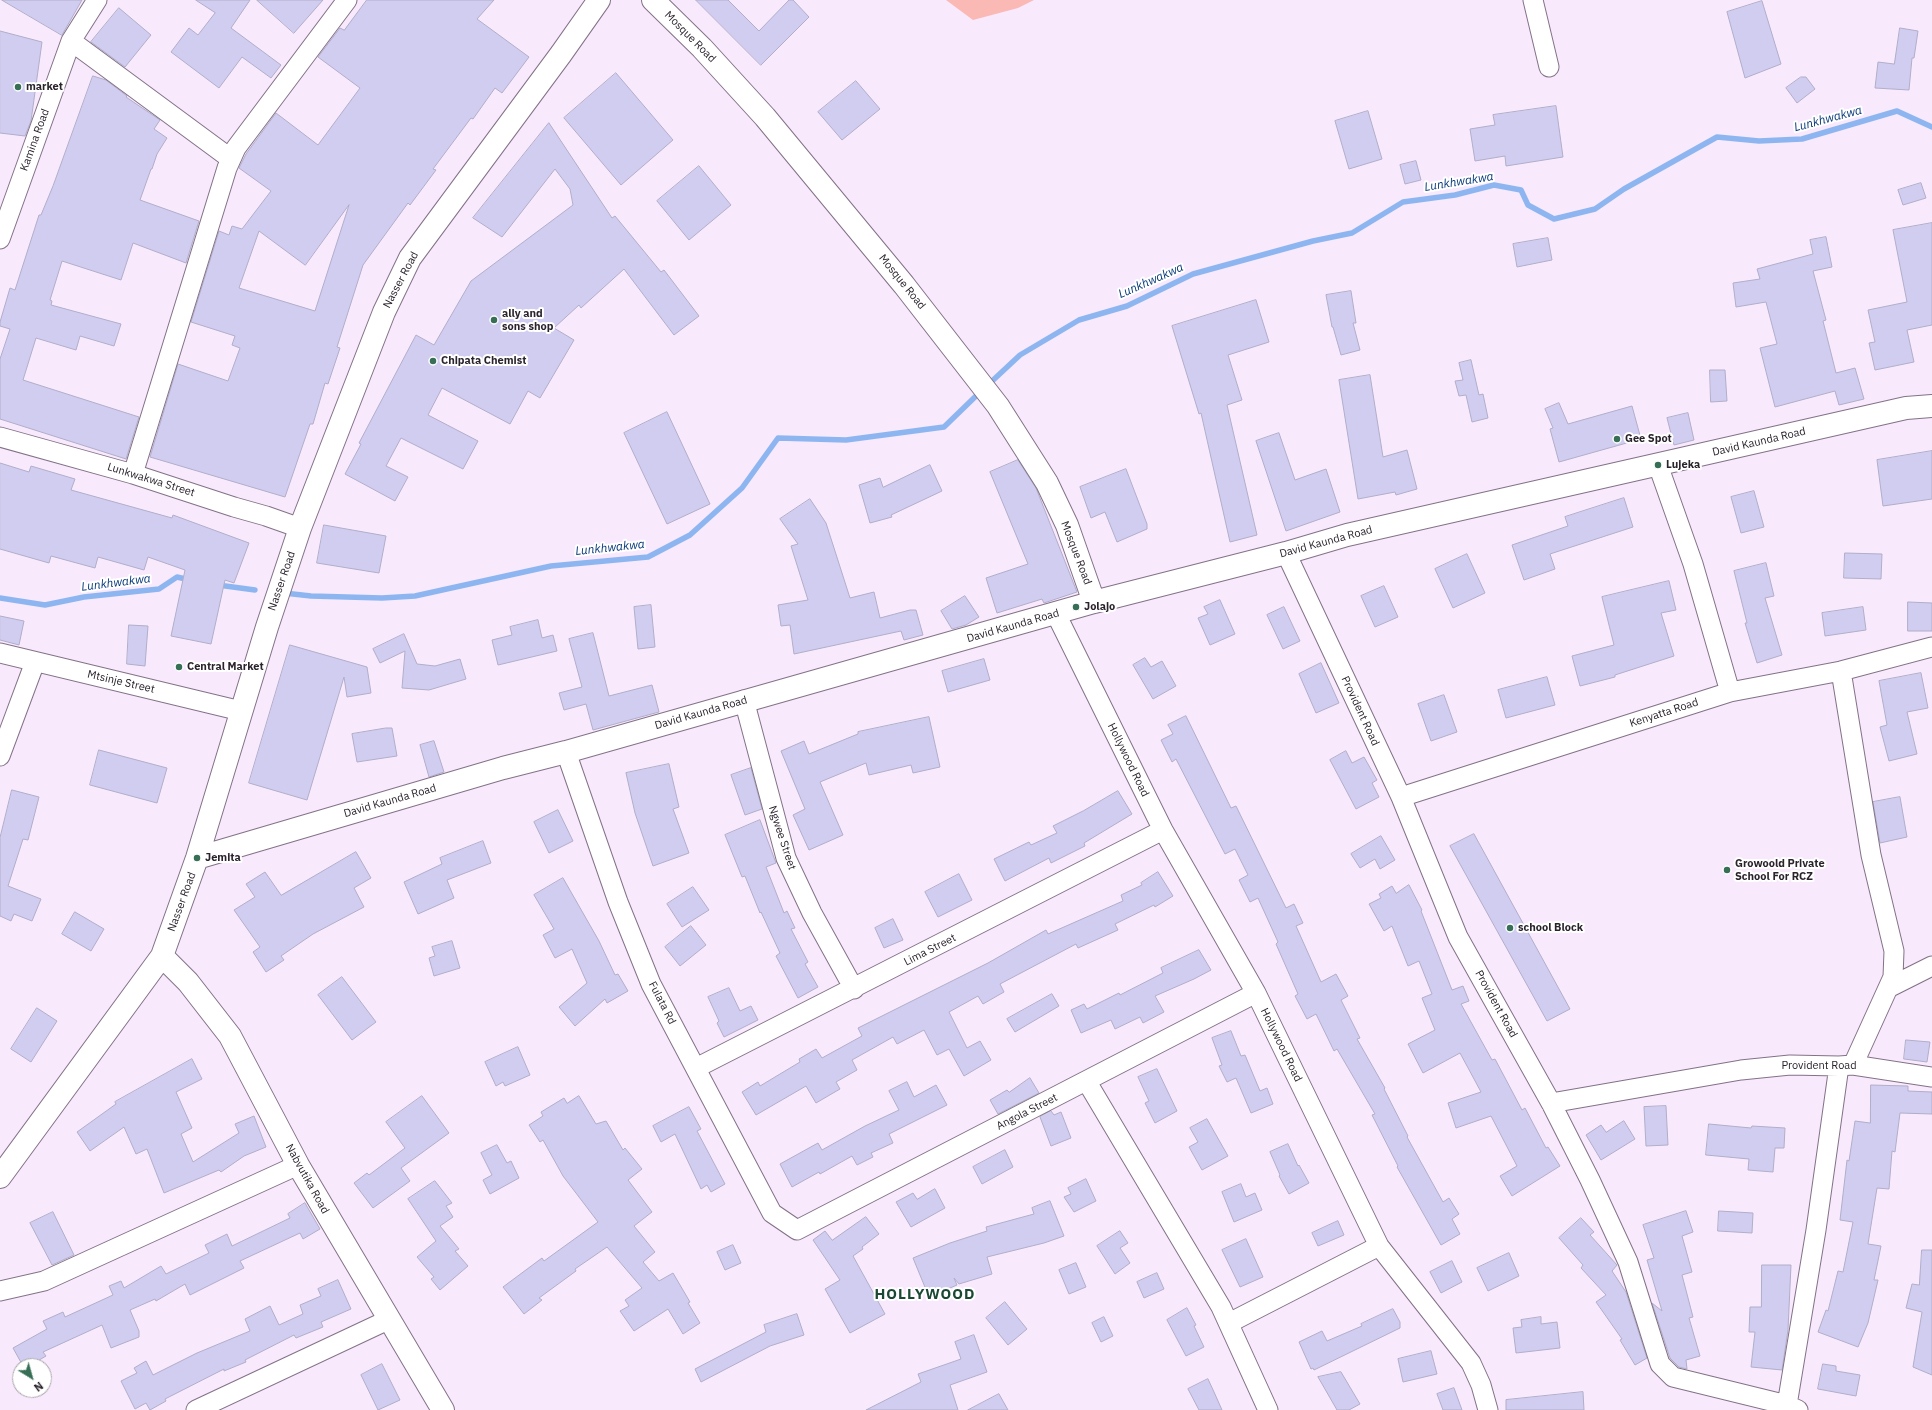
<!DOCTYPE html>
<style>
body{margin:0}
#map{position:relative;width:1932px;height:1410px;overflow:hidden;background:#f9e9fd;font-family:"IBM Plex Sans",sans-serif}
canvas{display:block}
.north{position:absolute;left:12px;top:1358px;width:40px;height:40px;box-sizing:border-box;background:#fff;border:1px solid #aaa7ab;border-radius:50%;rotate:143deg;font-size:11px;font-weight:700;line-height:16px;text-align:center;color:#2a232c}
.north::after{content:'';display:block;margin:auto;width:14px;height:18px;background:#376f56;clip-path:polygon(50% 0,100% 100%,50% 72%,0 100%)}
</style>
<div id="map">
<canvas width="1932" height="1410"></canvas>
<div class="north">N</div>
</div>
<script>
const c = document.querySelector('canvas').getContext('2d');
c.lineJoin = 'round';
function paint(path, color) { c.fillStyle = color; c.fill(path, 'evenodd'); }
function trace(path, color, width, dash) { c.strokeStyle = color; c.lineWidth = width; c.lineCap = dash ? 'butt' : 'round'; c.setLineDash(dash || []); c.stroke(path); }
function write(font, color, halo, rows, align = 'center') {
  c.font = font + ' "IBM Plex Sans",sans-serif'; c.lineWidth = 4; c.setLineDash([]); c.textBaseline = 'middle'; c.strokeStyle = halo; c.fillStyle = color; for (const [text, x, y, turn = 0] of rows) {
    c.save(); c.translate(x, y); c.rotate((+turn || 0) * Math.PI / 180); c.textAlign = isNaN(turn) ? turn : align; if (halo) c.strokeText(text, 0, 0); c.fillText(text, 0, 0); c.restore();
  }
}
const green = new Path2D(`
 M946,0h88l-16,8 -45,12z`);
const stream = new Path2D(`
 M990,383l30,-28 59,-35 48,-14 66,-32 120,-33 39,-8 51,-31 52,-7 39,-10 27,5 7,15 26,14 41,-10 29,-20 93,-52 42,4 43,-2 95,-28 35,16
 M218,585l37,5
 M284,593l27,3 71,2 33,-2 136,-30 97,-9 42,-22 52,-47 36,-50 68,2 98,-13 33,-32
 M0,598l45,7 39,-8 75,-8 18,-12 13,3`);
const building = new Path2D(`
 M2,0h80l-20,35z
 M196,0h54l-19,28 50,37 -10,13 -29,-21 -23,31 -48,-36 18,-24 9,7 17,-22z
 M257,0h66l-29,33z
 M367,0h127l-17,19 52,38 -27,36 -7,-5 -22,31 -2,-1 -38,51 3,1 -26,35 -2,-2 -45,62 -26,82 3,1 -12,36 -3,-1 -12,41h-3l-25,73 -135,-40 28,-93 50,17 12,-33 -8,-3 3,-9 -44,-14 28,-91 10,4 3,-9 10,3 29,-38 -32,-23 7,-14 30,-41 42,32 42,-57 -42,-31 22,-29 4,2zM349,205l-34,106 -76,-23 20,-57 46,34z
 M696,0h32l31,31 30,-31h4l16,17 -48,48z
 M1762,1l19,63 -36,14 -18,-66z
 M119,8l32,27 -26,32 -34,-25z
 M1900,28l18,3 -4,27h-2l-3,32 -34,-2 3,-26 16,2z
 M0,31l42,11 -11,79 -6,15 -25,-3z
 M616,73l57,67 -52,45 -57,-67z
 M93,76l13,4 21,16 -1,1 34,23 -6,9 13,9 -10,16 -5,15h-1l-11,31 59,21 -13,42 -53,-20 -12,37 -59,-19 -12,39 2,1 -1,4 70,19 -7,22 -34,-10 -4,14 -40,-12 -13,42 116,37 -13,42 -126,-40v-60l10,-30 -10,-3v-4l10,-34 5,2 24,-75h2l12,-29z
 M1801,77h5l9,12 -18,14 -11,-15z
 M856,81l24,28 -38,31 -24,-28z
 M1556,106l7,51 -57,9 -1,-10 -30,5 -5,-32 25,-4 -2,-10z
 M1368,111l14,48 -33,10 -14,-48z
 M549,123l63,95 3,-2 46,56 3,-2 35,46 -25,19 -50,-66 -43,39 -2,-3 -25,23 20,12 -34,58 -12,-7 -18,33 -68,-36 -14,27 50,26 -15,28 -62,-31 -15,28 22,11 -13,24 -50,-27 16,-30 -2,-1 57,-108 18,10 37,-64 102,-76 -3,-16 -15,-20 -53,68 -29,-19z
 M1416,161l5,19 -16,4 -5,-19z
 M699,166l32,39 -42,35 -32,-39z
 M1921,183l5,15 -23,7 -5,-15z
 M1932,223v102l-25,5 7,32 -39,8 -6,-27 6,-1 -7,-32 39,-8 -14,-72z
 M1826,237l6,30 -19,4 13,49 -3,1 13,52 19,-5 9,31 -25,6 -4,-14 -60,16 -15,-59 17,-4 -11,-42 -30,5 -3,-24 27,-4 -3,-10 56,-15 -3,-14z
 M1548,238l4,22 -35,7 -4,-23z
 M1351,291l5,32h-3l7,27 -19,5 -8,-28h-1l-6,-32z
 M1256,300l13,42 -41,13 14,45 -15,5 30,130 -27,7 -29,-129 -2,1 -27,-88z
 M1471,360l8,35 4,-1 5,24 -16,4 -6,-27 -7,1 -4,-15 8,-1 -4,-17z
 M1710,370h15l2,31 -16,1z
 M1370,375l13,82 24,-7 10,39 -21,6 -1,-3 -37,7 -19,-119z
 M1559,403l9,21 64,-18 9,33 -82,23 -9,-33 3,-1 -8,-19z
 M667,412l43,92 -43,20 -43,-91z
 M1688,413l6,27 -20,5 -7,-27z
 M1279,433l16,47 31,-11 14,43 -54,19 -30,-90z
 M1932,451v48l-49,7 -6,-46z
 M1018,460l18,28 41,104 -33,11 -2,-4 -45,14 -11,-35 42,-14 -38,-92z
 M0,463l29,9 2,-6 44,13 -4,11 101,28 1,-3 76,28 -15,40 -9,-3 -14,64 -40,-8 14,-66 -37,-13 -4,13 -46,-13 -3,11 -44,-12 -2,7 -49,-14z
 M930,465l12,26 -51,24 1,2 -22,6 -11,-38 21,-7 3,9z
 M1126,469l21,55v5l-30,13 -12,-30 -14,6 -11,-31z
 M1754,491l10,36 -23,6 -10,-36z
 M1624,498l9,29 -83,27 5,15 -31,11 -12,-35 56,-19 -3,-9z
 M810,499l16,24 24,75 24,-6 6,26 30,-8h6l7,25 -19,5 -3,-9 -107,23 -4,-29 -9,1 -3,-21 30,-5 -17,-54 7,-2 -18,-25z
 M324,525l62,11 -7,37 -62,-10z
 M1845,553l37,1 -1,25 -37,-1z
 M1467,554l18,39 -32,15 -18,-39z
 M1766,563l8,33 -9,2 17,57 -25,8 -12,-40h2l-13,-52z
 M1669,581l7,29 -15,3 13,43 -59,19v2l-35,9 -8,-30 42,-11 -12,-48z
 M1384,586l14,31 -23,10 -14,-31z
 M965,596l14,21 -13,8 -14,4 -11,-18z
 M1220,600l15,34 -25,11 -12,-27 10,-4 -4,-7z
 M1908,602l24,1v28h-24z
 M651,605l4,42 -17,2 -4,-42z
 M1284,607l16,34 -17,8 -16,-34z
 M1863,607l3,23 -41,6 -3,-23z
 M0,616l24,5 -5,24 -19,-5z
 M538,620l4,18 11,-3 4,16 -59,14 -6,-25 20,-5 -2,-8z
 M129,625l19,1 -3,40 -18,-2z
 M593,633l16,63 43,-11 7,27 -66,18 -7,-26 -22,6 -5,-17 23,-6 -13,-48z
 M404,634l13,30 18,2 25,-7 6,20 -37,11 -27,-2 3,-37 -25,12 -7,-14z
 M290,645l77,22 4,26 -24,4 -3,-20 -37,123 -58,-17z
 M1145,658l6,9 11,-6 14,25 -23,13 -20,-34z
 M984,659l6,21 -42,12 -6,-21z
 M1321,663l18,40 -23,10 -17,-39z
 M1921,673l7,35 -21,4 10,42 -28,7 -9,-34 7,-2 -8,-44z
 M1547,677l8,28 -49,13 -8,-28z
 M1444,695l13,37 -26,9 -13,-37z
 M1186,716l45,92 5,-2 50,102 8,-4 9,19 -7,3 25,56 15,-8 12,22 -7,4 19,38 -3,1 28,49 -1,1 24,47 -1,1 36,65 6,-4 10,16 -7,5 8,15 -19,11 -44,-78 1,-1 -26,-51 3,-1 -38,-65 -3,2 -18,-37 -9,5 -12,-23 3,-2 -22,-50 2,-2 -20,-44 -8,4 -11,-22 9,-5 -13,-26 -10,5 -49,-95 -4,3 -11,-22 12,-6 -5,-9z
 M929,717l11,50 -27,6 -2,-8 -42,10 -3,-12 -46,19 23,53 -34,15 -16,-35 12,-6 -24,-58 23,-10 5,13 49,-20v-2z
 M386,728h6l5,28 -40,6 -5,-28z
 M434,741l10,31 -15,5 -9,-32z
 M99,750l68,18 -10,35 -67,-18z
 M1346,751l6,12 12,-6 13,23 -5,3 7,14 -23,12 -26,-49z
 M669,764l10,43 -6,2 16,44 -36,13 -18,-53 -9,-40z
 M751,768l11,41 -17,6 -14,-40z
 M12,790l27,7 -11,43 -5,-1 -15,47 33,13 -9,22 -18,-7 -3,7 -11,-5v-78z
 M1118,791l14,23 -48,29 1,3 -34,17 -2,-5 -44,23 -11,-22 35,-17 2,3 26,-12 -4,-7 30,-15z
 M1900,797l7,40 -27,6 -7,-41z
 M558,810l15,31 -24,12 -15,-31z
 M760,820l16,43 -10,4 18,46 3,-2 8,17 -4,1 17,33 -3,2 13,23 -20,11 -22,-42 4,-3 -19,-41 -1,1 -15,-37 -3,1 -17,-42z
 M1474,834l96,175 -23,12 -97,-175z
 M1381,836l14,24 -15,9 -5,-10 -15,9 -9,-14z
 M483,841l8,22 -44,17 7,18 -36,16 -14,-32 38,-18 -2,-6z
 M356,852l15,26 -17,10 10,19 -51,27 -32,22 3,4 -18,12 -13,-20 7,-5 -26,-37 21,-13 -9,-13 19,-12 16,23z
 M1158,872l15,24 -18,11 -1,-2 -39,19 3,6 -40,18 -2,-4 -76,40 4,8 -21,12 -5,-8 -29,16 18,36 13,-7 11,19 -27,16 -15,-27 -12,6 -13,-25 -27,14 -4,-7 -41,23 5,10 -21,12 4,7 -24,14 -10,-17 -50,29 -14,-23 16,-10 2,4 40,-24 -1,-3 17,-10 6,9 40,-22 -4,-8 130,-65 58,-33 2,4 75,-33 -2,-6 21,-10 -1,-2z
 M959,874l13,26 -34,17 -13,-25z
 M563,878l36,63 16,34 3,-1 10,17 -21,12 -2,-4 -30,27 -16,-19 28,-24 -15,-34 -17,9 -12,-23 11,-6 -20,-34z
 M1409,885l13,25 -1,1 31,79 11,-4 6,15 -8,3 31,56 3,-1 27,51 3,-2 21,40 2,-1 12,19 -48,30 -12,-20 17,-10 -26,-50 -35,12 -8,-25 33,-11 -21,-39 -37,20 -15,-29 27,-14 -13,-32 10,-4 -13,-33 -11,5 -16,-40 -8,5 -15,-27 12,-6 -2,-4 13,-8 4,7z
 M693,887l16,23 -27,17 -15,-23z
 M75,912l29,17 -13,22 -29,-17z
 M893,919l10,21 -19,8 -9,-20z
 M691,926l15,19 -26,21 -15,-19z
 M452,941l8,27 -26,8 -5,-18 6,-2 -3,-9z
 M1199,950l12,20 -17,9 -39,17 9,16 -21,11 -3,-6 -25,12 -4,-9 -30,13 -10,-23 13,-6 3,5 32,-16 1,2 43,-22 -2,-5z
 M342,977l34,45 -24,18 -34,-45z
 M729,988l11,23 11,-5 7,14 -34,17 -7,-14 2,-2 -11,-24z
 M1052,994l7,12 -44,26 -8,-13z
 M37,1008l20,13 -26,41 -20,-13z
 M1231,1031l10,25 4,-1 15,36 7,-3 6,16 -22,9 -15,-35 -9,4 -8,-16 3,-1 -10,-27z
 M1906,1040l24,2 -3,20 -23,-3z
 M518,1047l12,28 -25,11 -2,-4 -7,4 -11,-24z
 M192,1059l10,20 -26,13 16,36 -11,6 12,28 46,-29 -4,-9 19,-8 12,31 -22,9 -23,16 -2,-2 -55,23 -17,-44 -11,5 -12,-27 -34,24 -13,-19 39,-28 -1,-2z
 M1157,1069l20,42 -22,12 -10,-20 4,-2 -11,-24z
 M1030,1078l9,15 -41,21 -8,-14 17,-10 2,2z
 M907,1082l7,15 22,-12 11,20 -58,29 4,9 -22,10 2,4 -16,8 -5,-9 -32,18 -1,-2 -27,15 -12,-23 38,-21 4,7 43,-24 34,-16 -10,-19z
 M1871,1085l37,1v5l24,1v22l-32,-1 -5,39 -3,-1 -3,38 -12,-1 -9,56 13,2 -7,34h4l-10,43 -10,24 -40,-15 8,-22 2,1 10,-40 5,1 10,-50 -13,-2 7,-60 2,1 6,-40 15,2z
 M422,1096l27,37 -48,35 9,13 -37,27 -19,-25 13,-10 2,2 36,-27 -19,-26z
 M579,1096l17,28 10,-3 17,29 2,-2 17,21 -14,11 24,32 -18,14 21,26 -12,10 16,19 14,-8 17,29 -2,1 12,20 -17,11 -15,-25 -34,22 -14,-20 9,-5 -4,-6 17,-12 -35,-41 -32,22 1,2 -37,27 3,2 -18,14 -21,-27 39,-29 2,3 54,-39 -35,-46 -20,-36 -3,2 -11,-17 14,-9 -2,-4 23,-14 3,5z
 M1666,1106l2,39 -22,1 -2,-39z
 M689,1107l12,22 -4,2 28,53 -14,8 -4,-7 -6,4 -26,-55 -14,8 -8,-16z
 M1051,1111l3,4 7,-3 10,26 -20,8 -11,-29z
 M1207,1119l21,37 -26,14 -13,-23 9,-5 -8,-14z
 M1624,1121l11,18 -34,21 -15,-25 15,-10 5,7z
 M1709,1124l42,4 1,-2 33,2 -1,20h-9l-2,24 -25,-2 1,-11 -43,-4z
 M1288,1144l10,22 1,-1 10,18 -20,11 -10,-18 1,-1 -10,-23z
 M497,1145l10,18 4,-2 8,17 -29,16 -7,-14 9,-5 -11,-22z
 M1005,1150l8,17 -31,17 -9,-17z
 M1086,1179l10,22 -22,11 -10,-15 7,-3 -3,-6z
 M435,1181l17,22 -6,3 7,11 -13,9 19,23 -4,2 13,15 -28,24 -9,-11 3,-2 -17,-20 19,-16 -28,-42z
 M1241,1184l5,13 9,-4 7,17 -28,12 -12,-30z
 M935,1189l10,19 -34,19 -15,-25 17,-9 4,6z
 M1050,1201l14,35 -20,7 -57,14 5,17 -33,10 -5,-6 3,7 -28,12 -16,-39 37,-15 37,-12 -1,-4 48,-13 -2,-6z
 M305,1203l15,26 -17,10 -3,-6 -60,28 4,7 -54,27 -5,-11 -29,17 -1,-2 -25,11 9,21v6l-28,11 -9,-23 -59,27 3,4 -17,10h-6l-10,-18 34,-19 -4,-8 20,-9 2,5 48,-22 -4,-9 12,-5 3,7 37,-22 5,8 43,-21 -4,-8 22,-11 5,12 58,-28 -2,-4z
 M1686,1211l7,21 -11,4 10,36 -10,3 11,42 -4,1 11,38 -14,4 1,9 -8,-2 -9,-9 -18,-55 10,8 -15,-51 7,-2 -11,-33z
 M1719,1211l34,2 -1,20 -34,-2z
 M53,1212l21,43 -22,10 -22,-42z
 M866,1217l13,17 -17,13 1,2 -10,7 32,58 -35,19 -25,-44 15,-9 -27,-40 12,-9 7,9z
 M1581,1218l13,14 -4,3 27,30 -5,6 14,21 21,66 -12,7 -15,-25 2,-1 -26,-37 10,-7 -25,-27 2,-3 -24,-27z
 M1338,1221l6,14 -26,11 -6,-13z
 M1120,1231l8,12 -8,5 10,15 -15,11 -18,-28z
 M1246,1239l17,38 -23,10 -18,-37z
 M733,1245l8,18 -16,7 -8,-18z
 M1922,1250h10v125l-19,-8 9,-55 -16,-4 6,-24 7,1z
 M1509,1253l10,23 -31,15 -11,-23z
 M1452,1261l10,21 -21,11 -11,-21z
 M1076,1263l10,24 -17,7 -10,-24z
 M1762,1265h29l-3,65 -6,40 -31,-3 4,-35h-6l1,-25h11z
 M1157,1273l7,16 -20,9 -7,-16z
 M338,1280l13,29 -30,13 2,5 -27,11 -2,-3 -49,25 1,2 -22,9v-2l-59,30 1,2 -16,9 -4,-7 -11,6 -14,-28 16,-8 -3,-5 12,-7 7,14 44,-22 53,-22 -5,-12 25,-13 9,19 24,-11 -3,-9 21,-9 -3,-7z
 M1005,1302l22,27 -19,16 -22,-27z
 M1187,1308l9,17 -2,1 10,21 -18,9 -19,-36z
 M1393,1309l7,13v6l-86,42 -1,-2 -2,1 -12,-27 23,-11 5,10 35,-15 -1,-2z
 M797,1314l7,21 -34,11 -69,36 -6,-13 71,-37 -2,-7z
 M1104,1317l9,19 -12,6 -9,-19z
 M1541,1317v7l16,-2 3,26 -44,5 -3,-25 9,-1 -1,-7z
 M974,1335l13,37 -37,13 8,25h-92l55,-28 -3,-8 43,-15 -6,-17z
 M1431,1351l6,23 -34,8 -5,-23z
 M382,1364l18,36 -22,10 -17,-35z
 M1823,1364l13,2v5l24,4 -4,21 -38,-7z
 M1341,1372l19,32 -11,6h-12l-19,-33z
 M1208,1379l6,13 8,18h-23l-11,-21z
 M1454,1388l8,22h-19l-6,-16z
 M1583,1392l1,18h-78v-10z
 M999,1394l9,16h-40z`);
const street = new Path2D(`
 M1533,0l16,67
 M71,41l160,118
 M0,239l71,-198 26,-41
 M0,437l133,37 101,33 32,9 34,12
 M1658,465l35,99 37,128
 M133,474l94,-306 9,-20 111,-148
 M1286,553l115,244 57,140 93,166 39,77 38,82 32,102 13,13 114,28 11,5
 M1056,614l107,216 93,163 123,253 92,117 10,22 7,25
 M0,653l241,58
 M1841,671l30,184 23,96 -1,26 -40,88
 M744,700l42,158 26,55 42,76
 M566,752l52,150 33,82 121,229 25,17 459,-237
 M0,756l35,-94
 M1401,797l329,-105 111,-21 91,-24
 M1888,988l44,-22
 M696,1068l467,-238
 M1087,1082l134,225 47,103
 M1551,1103l190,-33 49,-5 49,1 14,-1 79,12
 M0,1291l44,-10 254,-116
 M1229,1323l150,-77
 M1787,1405l29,-175 23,-164
 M196,1410l194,-91`);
const secondary = new Path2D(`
 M653,0l49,48 63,69 139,168 94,121 49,77 20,42 27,77
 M197,858l306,-90 63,-16 528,-150 192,-49 61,-18 559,-127 26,-2
 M162,956l26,26 42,54 68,129 145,245
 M0,1177l162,-221 35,-98 70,-231 33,-99 84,-216 26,-54 151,-204 38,-54`);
const markers = [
 [18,87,4,"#376f56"],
 [494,320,4,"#376f56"],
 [433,361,4,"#376f56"],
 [1617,439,4,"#376f56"],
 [1658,465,4,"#376f56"],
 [1076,607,4,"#376f56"],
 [179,667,4,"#376f56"],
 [197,858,4,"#376f56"],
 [1727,870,4,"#376f56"],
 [1510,928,4,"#376f56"]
];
const streetNames = [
 ["Mosque Road",690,37,45],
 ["Kamina Road",35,140,-70],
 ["Nasser Road",401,280,-62],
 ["Mosque Road",902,282,51],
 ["David Kaunda Road",1759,442,-13],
 ["Lunkwakwa Street",151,480,17],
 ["David Kaunda Road",1326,542,-15],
 ["Mosque Road",1076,553,69],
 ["Nasser Road",282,581,-71],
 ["David Kaunda Road",1013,626,-16],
 ["Mtsinje Street",121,682,13],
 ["Provident Road",1360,711,65],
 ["David Kaunda Road",701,713,-16],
 ["Kenyatta Road",1664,713,-18],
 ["Hollywood Road",1128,760,64],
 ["David Kaunda Road",390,801,-16],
 ["Ngwee Street",782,838,72],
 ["Nasser Road",182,902,-70],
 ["Lima Street",930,950,-27],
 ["Fulata Rd",662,1003,63],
 ["Provident Road",1496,1004,61],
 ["Hollywood Road",1281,1045,64],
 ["Provident Road",1819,1066],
 ["Angola Street",1027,1112,-27],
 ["Nabvutika Road",307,1179,61]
];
const poiNames = [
 ["market",26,87],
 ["ally and",502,314],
 ["sons shop",502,327],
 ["Chipata Chemist",441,361],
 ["Gee Spot",1625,439],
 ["Lujeka",1666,465],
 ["Jolajo",1084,607],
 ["Central Market",187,667],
 ["Jemita",205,858],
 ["Growoold Private",1735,864],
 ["School For RCZ",1735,877],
 ["school Block",1518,928]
];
const waterNames = [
 ["Lunkhwakwa",1828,119,-15],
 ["Lunkhwakwa",1459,182,-9],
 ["Lunkhwakwa",1151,281,-24],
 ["Lunkhwakwa",610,548,-6],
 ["Lunkhwakwa",116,583,-7]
];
const districtNames = [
 ["HOLLYWOOD",925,1295]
];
paint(green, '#fab9b4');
trace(stream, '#8db6f1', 5.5);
paint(building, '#d0cdf0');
trace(building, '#b0aec9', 1);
trace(street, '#837287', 21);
trace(secondary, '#837287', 24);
trace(street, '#fff', 19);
trace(secondary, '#fff', 22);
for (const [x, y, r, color] of markers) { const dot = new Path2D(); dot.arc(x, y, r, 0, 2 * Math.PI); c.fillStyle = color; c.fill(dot); trace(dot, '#fff', 1.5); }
write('11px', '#2a232c', '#fff', streetNames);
write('bold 11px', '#2a232c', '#fff', poiNames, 'left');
write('italic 12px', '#053777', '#fff', waterNames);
c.letterSpacing = '1px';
write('bold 15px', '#1b4835', '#fff', districtNames);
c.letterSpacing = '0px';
</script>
